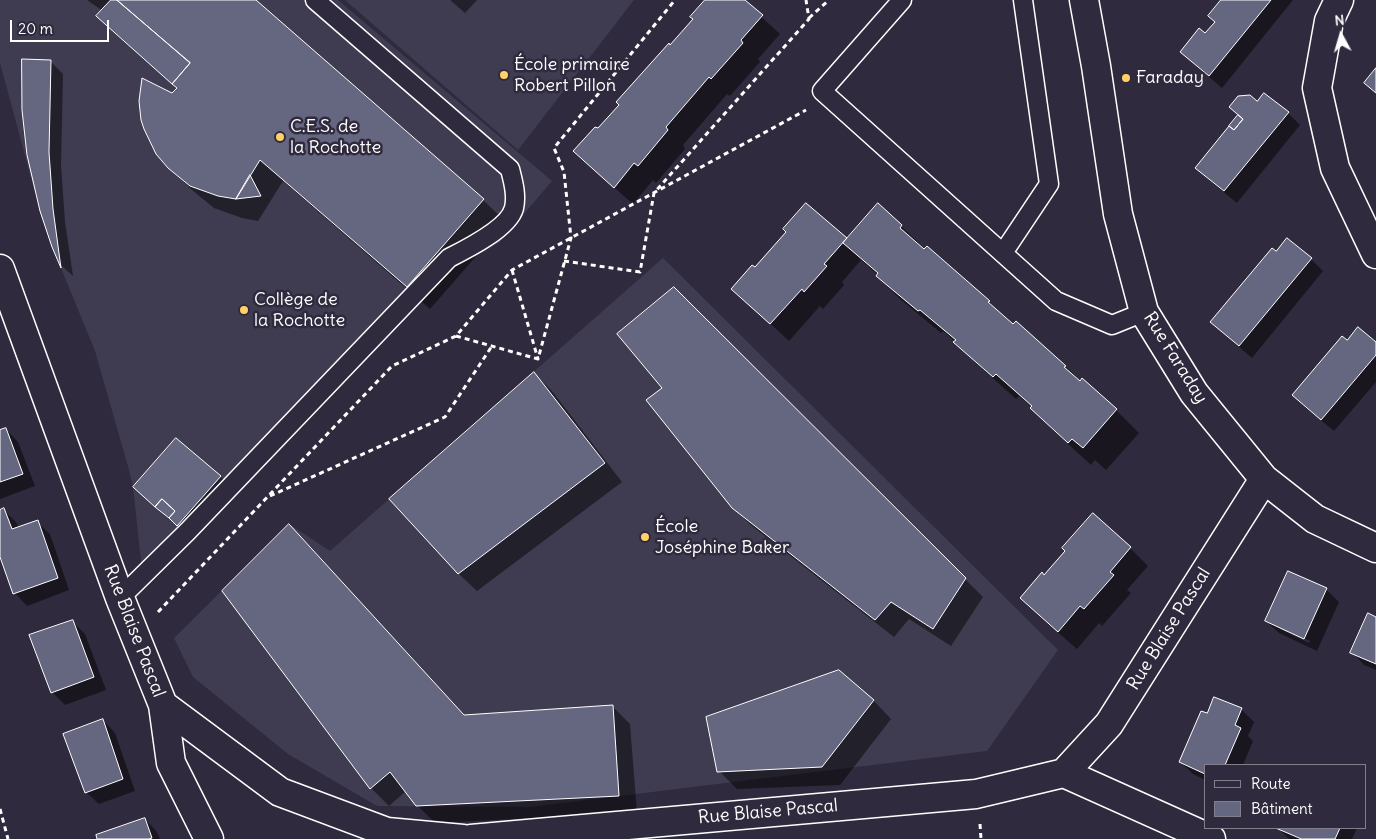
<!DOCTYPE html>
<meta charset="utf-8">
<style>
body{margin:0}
#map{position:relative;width:1376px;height:839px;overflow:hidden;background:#2f2a3d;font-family:Delius,sans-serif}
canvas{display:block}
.legend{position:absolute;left:1204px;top:764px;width:162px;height:65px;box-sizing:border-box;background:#2f2a3d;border:1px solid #827f8b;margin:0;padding:6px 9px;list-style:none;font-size:15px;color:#fff}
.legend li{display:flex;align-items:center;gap:10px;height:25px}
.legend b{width:25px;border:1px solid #827f8b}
.north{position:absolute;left:1316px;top:10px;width:50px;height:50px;-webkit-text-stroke:4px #2f2a3d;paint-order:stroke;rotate:354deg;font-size:14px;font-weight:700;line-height:20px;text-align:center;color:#fff}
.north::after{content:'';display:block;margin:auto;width:18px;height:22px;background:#fff;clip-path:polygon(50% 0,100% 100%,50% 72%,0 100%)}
.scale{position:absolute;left:10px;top:20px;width:99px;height:22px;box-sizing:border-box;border:2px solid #fff;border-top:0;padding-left:6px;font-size:15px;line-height:18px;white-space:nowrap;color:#fff;-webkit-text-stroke:4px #2f2a3d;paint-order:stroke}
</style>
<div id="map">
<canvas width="1376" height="839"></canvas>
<ul class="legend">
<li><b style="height:6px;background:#2f2a3d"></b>Route</li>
<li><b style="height:14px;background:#656680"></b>Bâtiment</li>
</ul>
<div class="north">N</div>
<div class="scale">20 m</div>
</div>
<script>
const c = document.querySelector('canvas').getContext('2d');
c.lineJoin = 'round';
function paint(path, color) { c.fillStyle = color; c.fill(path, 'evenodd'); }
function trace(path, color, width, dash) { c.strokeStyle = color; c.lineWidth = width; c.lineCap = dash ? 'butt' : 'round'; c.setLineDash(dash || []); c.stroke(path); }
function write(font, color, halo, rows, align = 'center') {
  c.font = font + ' Delius,sans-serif'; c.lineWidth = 5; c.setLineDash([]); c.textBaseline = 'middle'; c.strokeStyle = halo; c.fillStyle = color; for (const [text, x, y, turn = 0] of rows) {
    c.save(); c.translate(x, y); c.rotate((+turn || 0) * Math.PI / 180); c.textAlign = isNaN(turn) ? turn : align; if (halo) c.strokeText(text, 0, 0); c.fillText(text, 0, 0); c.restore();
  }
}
const built = new Path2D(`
 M0,0h338l214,181 -53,62 -43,18 -312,328 -11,-102 -4,-17 -34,-119 -34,-83 -1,-13 -8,-8 -12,-36 -40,-148z
 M345,0h289l-116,150z
 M663,258l395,392 -71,101 -457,56 -153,-1 -89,-52 -95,-77 -19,-39 115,-114 41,27z`);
const shadow = new Path2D(`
 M87,0h167l229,200 23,22 -76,87 -147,-128 -25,40 -16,-3 -28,-10 -22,-18 -23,-23 4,-72 5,-7 -68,-59 -12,-13 5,-5z
 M450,0h27l-12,13z
 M707,0h36l37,34 -22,25 2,3 -30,34 -3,-2 -44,51 2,4 -29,34 -3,-3 -20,24 -40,-35 -18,-18 23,-21 73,-83 23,-28z
 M1223,0h70l-71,88 -28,-24 -13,-12 24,-18 11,-12z
 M51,62l12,12 -2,91 4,57 8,54 -11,-10 -15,-37z
 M1257,102l31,11 12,12 -63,78 -28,-23 -12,-12 42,-52 -9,-9z
 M806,205l41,35 54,-14 23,22 -3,6 6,-6 62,54 24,24 3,-3 49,43 16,16 1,-2 34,30 23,23 -33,37 -11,-10 -4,5 -37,-34 -23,-23 1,-1 -13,-11 -3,3 -39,-35 -22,-22h1l-13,-11 -2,2 -41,-34 -23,-23 1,-1 -17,-15 -19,22 2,3 -21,24 -3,-3 -31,35 -56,-52 22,-21 33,-36z
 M1277,253l34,6 12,12 -71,87 -28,-24 -12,-12z
 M674,289l309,308 -32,49 -42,-27 -15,18 -142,-111 -19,-18 -70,-120z
 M1347,342l29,1v39l-42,49 -28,-23 -12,-13z
 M534,373l18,18 70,91 -145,109 -18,-17z
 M6,429l12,13 17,44 -35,13v-68z
 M176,439l45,38 12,12 -42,49 -44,-39z
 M4,510l12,12 3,6 18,-6 13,12 19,56 -42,16 -12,-13 -15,-40v-42z
 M289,525l18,18 158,173 147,-10 18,18 7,89 -202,10 -18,-18 -11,-14 -17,15 -18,-18 -148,-197z
 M1130,548l18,18 -21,24 4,3 -29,33 -3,-3 -22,26 -38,-33 -18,-18z
 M1326,589l13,13 -22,49 -38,-18 -13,-12zM1280,626l30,15 -1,2 -29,-14z
 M1376,618v52l-12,-5 -12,-13z
 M73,622l12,12 21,56 -41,15 -13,-13z
 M839,672l35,29 17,18 -51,66 -103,4 -18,-18z
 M1241,709l13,13 -6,14 5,5 -10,24h-38v15l-12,-6 -13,-12z
 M103,720l12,13 20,58 -36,13 -13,-12z
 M145,819l12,13 3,7h-61z
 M1278,828h79l-5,11h-63z`);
const building = new Path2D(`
 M111,0h6l73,63 -18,21 -76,-68z
 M117,0h139l228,199 -77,88 -147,-127 -24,39 -18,-3 -28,-10 -22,-18 -12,-14 -12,-25 -3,-9 -2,-19 3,-23 30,15 5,-5 -5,-4 18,-21z
 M705,0h40l18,15 -22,25 2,3 -32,36 -2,-2 -43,50 2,3 -30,36 -4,-3 -20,25 -41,-37 22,-24 3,1 21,-23 -3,-3 53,-59 1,2 23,-26 -3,-2z
 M1221,0h50l-62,76 -29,-24 19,-24 6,5 10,-11 -7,-6z
 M22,59l29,1 -2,92 4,57 8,59 -9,-21 -12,-36 -13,-56 -5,-45z
 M1376,68v25l-12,-10z
 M1264,93l25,19 -65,79 -29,-23 34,-42 5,4 9,-11 -14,-12 9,-11 12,-1 7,6z
 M1238,115l5,4 -9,11 -5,-4z
 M250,175l11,21 -25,3z
 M806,203l41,35 -23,26 3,2 -23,26 -2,-3 -32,35 -39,-35 21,-24 3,2 31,-35 -3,-3z
 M878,203l24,22 -2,3 24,21 3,-3 63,55 -2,1 25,22 3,-3 50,45 -2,1 16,14 2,-3 35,31 -34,39 -11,-9 -4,4 -38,-35 2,-2 -36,-32 -3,3 -40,-35 3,-2 -36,-30 -2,1 -42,-35 2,-3 -35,-30z
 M1287,238l25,20 -73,88 -29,-24 62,-74 4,3z
 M674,287l292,291 -33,51 -42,-27 -16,18 -143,-112 -86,-108 16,-12 -45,-54z
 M1358,327l18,15v13l-55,65 -29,-25 50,-59 5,4z
 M534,372l71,91 -147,111 -69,-75z
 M6,428l17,46 -23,8v-52z
 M176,438l45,38 -44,50 -8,-8 6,-7 -13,-12 -7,8 -22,-20z
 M162,499l13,12 -6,7 -14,-11z
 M4,508l8,21 26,-9 20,58 -45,16 -13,-37v-47z
 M1093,513l38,34 -21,25 4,3 -30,34 -4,-3 -22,26 -38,-34 22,-26 2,3 21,-24 -3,-3z
 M289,524l175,191 149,-10 6,91 -203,10 -26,-34 -20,17 -148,-198z
 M1288,571l39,17 -23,51 -39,-18z
 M1368,613l8,4v47l-26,-11z
 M73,620l21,57 -43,16 -22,-58z
 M839,670l35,30 -52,67 -105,5 -11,-55z
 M1214,697l28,11 -7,17 6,3 -16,37h-20v9l-26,-12 22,-51 6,2z
 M103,719l20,60 -38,14 -22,-59z
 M145,818l7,20 -3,1h-52l-1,-4z
 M1276,828h64l-5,11h-33z`);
const path = new Path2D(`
 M809,18l20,-18
 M564,261l76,11 14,-79 155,-174 -3,-19
 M512,270l26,89
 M456,336l82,23 33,-121 -7,-66 -10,-24 121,-148
 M270,496l175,-79 47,-71
 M158,612l234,-246 64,-30 56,-66 294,-160
 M0,809l8,30
 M980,824l1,15`);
const service = new Path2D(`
 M902,0l-80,91 234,210 56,24 32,-13
 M1003,253l46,-69 -26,-184
 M120,598l68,-67 261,-273c18,-9 60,-30 65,-50 3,-13 -1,-27 -4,-39l-195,-169`);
const minor = new Path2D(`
 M1084,0l12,66 22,148 26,98 50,81 70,86 51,40 61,29
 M1339,0l-10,21 -12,67 18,80 41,86
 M0,269l120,329 43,107 117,87 107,40 76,7
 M163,705l8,58 38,76
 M1064,773l147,66
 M471,839l505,-45 88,-21 45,-49 155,-245`);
const markers = [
 [504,75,5,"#ffd166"],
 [1126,78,5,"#ffd166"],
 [280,137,5,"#ffd166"],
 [244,310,5,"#ffd166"],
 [645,537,5,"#ffd166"]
];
const poiNames = [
 ["École primaire",514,65],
 ["Robert Pillon",514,86],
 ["Faraday",1136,78],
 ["C.E.S. de",290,127],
 ["la Rochotte",290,148],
 ["Collège de",254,300],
 ["la Rochotte",254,321],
 ["École",655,527],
 ["Joséphine Baker",655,548]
];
const streetNames = [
 ["Rue Faraday",1175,358,58],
 ["Rue Blaise Pascal",1169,629,-58],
 ["Rue Blaise Pascal",134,631,69],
 ["Rue Blaise Pascal",768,812,-5]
];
paint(built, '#3f3c51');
paint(shadow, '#0007');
paint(building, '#656680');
trace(building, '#fff', 1);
trace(service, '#fff', 21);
trace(minor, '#fff', 31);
trace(path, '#fff', 3, [5, 4]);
trace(service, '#2f2a3d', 18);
trace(minor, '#2f2a3d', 28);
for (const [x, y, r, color] of markers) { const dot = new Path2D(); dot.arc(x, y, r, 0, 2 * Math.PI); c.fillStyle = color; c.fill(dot); trace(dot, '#2f2a3d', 2); }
write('18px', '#fff', '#2f2a3d', poiNames, 'left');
write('18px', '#fff', '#2f2a3d', streetNames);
</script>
